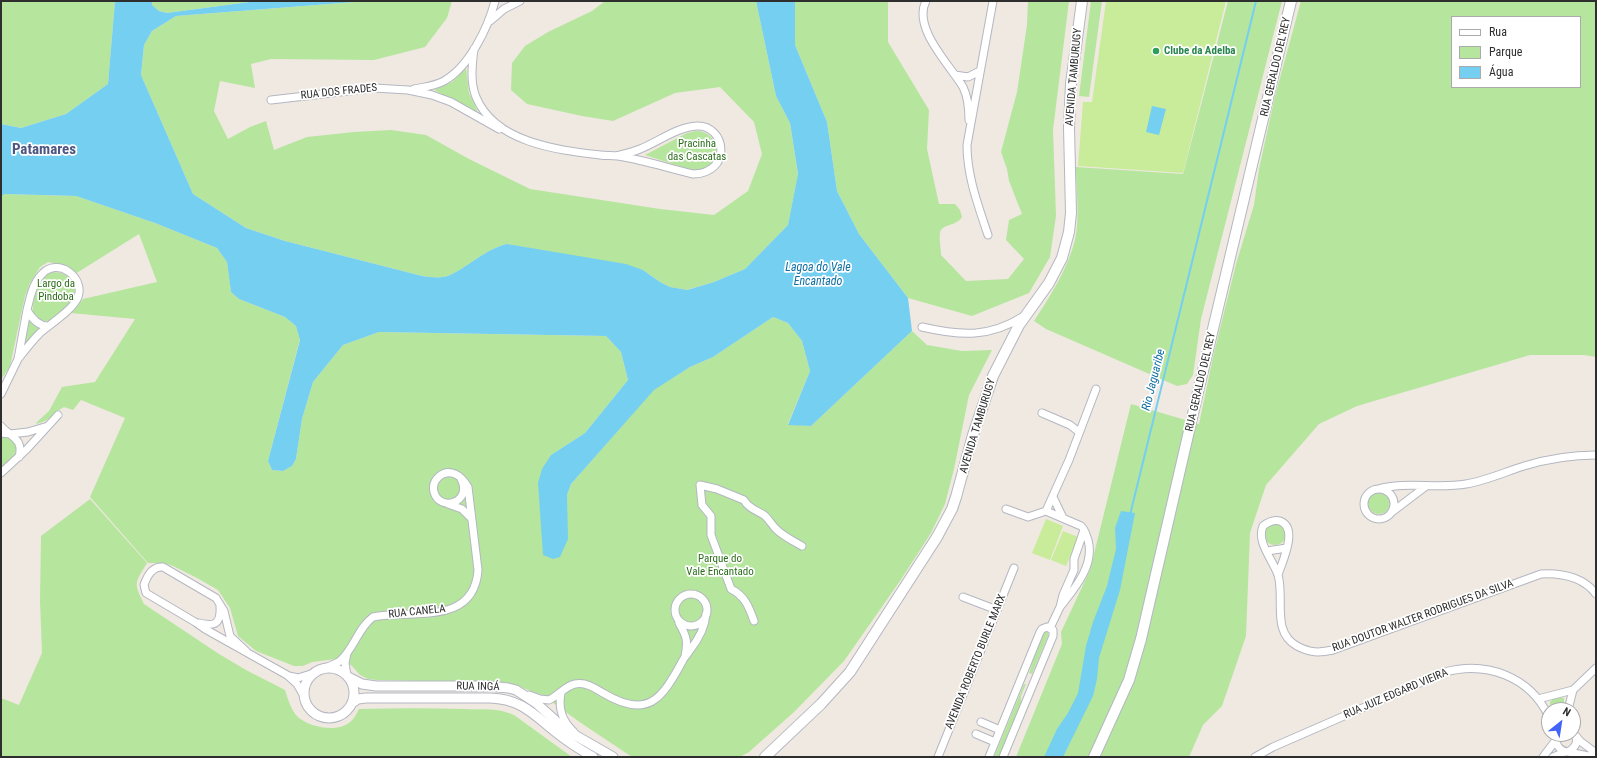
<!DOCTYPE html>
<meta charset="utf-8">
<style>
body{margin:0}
#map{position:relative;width:1597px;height:758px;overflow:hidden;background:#efe9e1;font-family:"Roboto Condensed",sans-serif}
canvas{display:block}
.frame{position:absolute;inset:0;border:2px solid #2e2e2e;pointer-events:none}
.legend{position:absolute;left:1451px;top:16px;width:130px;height:72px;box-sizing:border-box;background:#fff;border:1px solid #ababab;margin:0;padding:5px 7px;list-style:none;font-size:12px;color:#2e2e2e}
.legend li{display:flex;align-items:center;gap:8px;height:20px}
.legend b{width:20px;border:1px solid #ababab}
.north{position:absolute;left:1541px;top:702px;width:40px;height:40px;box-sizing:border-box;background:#fff;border:1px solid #ababab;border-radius:50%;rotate:30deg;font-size:11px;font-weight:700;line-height:16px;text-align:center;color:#2e2e2e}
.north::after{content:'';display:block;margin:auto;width:14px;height:18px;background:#4264fb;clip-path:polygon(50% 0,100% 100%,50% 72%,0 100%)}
</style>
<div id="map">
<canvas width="1597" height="758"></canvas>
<div class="frame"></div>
<ul class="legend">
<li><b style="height:5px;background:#fff"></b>Rua</li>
<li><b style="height:11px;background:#b6e59e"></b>Parque</li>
<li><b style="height:11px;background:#75cff0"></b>Água</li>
</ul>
<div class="north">N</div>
</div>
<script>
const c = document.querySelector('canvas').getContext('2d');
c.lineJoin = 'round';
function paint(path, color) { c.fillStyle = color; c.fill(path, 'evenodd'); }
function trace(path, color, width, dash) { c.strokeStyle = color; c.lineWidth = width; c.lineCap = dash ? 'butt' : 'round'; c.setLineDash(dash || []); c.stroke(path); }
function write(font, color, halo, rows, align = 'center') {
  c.font = font + ' "Roboto Condensed",sans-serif'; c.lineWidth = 3.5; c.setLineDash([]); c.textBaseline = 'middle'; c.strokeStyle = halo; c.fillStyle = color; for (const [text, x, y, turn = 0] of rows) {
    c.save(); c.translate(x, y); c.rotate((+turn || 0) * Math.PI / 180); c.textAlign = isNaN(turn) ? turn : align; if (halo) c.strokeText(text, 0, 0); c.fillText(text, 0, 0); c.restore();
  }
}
const green = new Path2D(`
 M1,1h114l-7,83 -42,30 -45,14 -20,-4z
 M152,1h105l-90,12 -8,-2 -7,-6z
 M367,1h85l-5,17 -22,29 -51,13 -103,-1 -20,5 4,24 -35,-7 -6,30 14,28 22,-12 16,-6 8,29 33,-13 47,-5 37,-2 35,5 43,24 61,30 130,20 54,6 34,-24 14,-37 -8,-32 -34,-35 -45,6 -62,28 -31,-5 -55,-12 -16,-14 1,-27 13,-17 23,-14 44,-21 13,-10h151l20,95 14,27 8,52 -10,50 -43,44 -31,13 -28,8 -16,-3 -10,-5 -17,-12 -136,-26c-22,5 -37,22 -57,31 -8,4 -19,2 -28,1l-137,-35 -39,-13 -53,-34 -52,-119 3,-30 8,-14 24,-15z
 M795,1h93v41l41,68 -2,39 12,55h16l5,6 2,7c-5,9 -21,7 -22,16 -1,7 1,15 1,22l25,26 42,-2 16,-20 -18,-19 3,-20 13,-6 -13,-33 -2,-12 -6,-17 16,-60 10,-67 1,-24h41l-16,129 3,86 -6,41 -21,36 -57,23 -64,-18 -49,-64 -22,-43 -10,-69 -32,-77z
 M1091,1h11l-13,96 -10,-1z
 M1228,1h54l-81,318 -8,56 -6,9 -10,2 -131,-57 -12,-8c15,-23 31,-48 39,-74 8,-22 3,-57 3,-80l107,7z
 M1301,1h295v356l-12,-2h-54l-173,51 -38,18 -53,61 -16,48 -4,103 -24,70 -19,19 -14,32h-173l46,-113 -1,-12 29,-62 41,-166 68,20 14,-67 23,-93 18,-59 5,-36 16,-73zM1452,17h128v70h-128z
 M466,68l3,25 9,19 -44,-22 18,-8z
 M696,131c24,0 28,33 5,39 -9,2 -45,-12 -56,-15l42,-22z
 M4,194l72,2 79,27 62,25 10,14 4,30 8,7 46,18 11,9 4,13 -32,122 4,9 11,1 9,-5 4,-7 6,-40 11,-37 30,-37 36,-13 227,4 15,16 7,28 -43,53 -34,22 16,84v-44l4,-11 82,-94 37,-23 23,-10 60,-40 15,6 14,18 8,30 -22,53 23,2 101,-95 15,14 35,6 30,-1 -23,45 -15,74 -9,35 -14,29 -31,48 -56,80 -50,51 -45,40 -9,5h-108l-51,-34 -39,-28 -33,-12 -132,-3 -9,-1 -8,-4 -9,-10 -15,-6 -24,3 -9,4h-9l-38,-15 -18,-15 -8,-28 -12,-18 -21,-12 -24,-12 -9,-3h-16l-58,-66 35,-79 -44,-18 -8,10 -9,-3c-12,7 -12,13 -28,17l1,-2 12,-11 13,-24 33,-5 40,-63 -64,-6 12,-14 74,-17 -18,-48 -64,40c-9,-6 -17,-10 -27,-12l-8,5 -10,16 -5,13 -15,70 -9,14v-184z
 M52,272c16,0 29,11 20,27 -4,6 -10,12 -15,16 -3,3 -6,6 -11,6 -22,2 -11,-29 -5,-39 3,-5 7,-8 11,-10z
 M29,320l7,7 5,1 -17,19z
 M1,436l8,2 8,6c-1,13 -7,17 -16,25z
 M1368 503a11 11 0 1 1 22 0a11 11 0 1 1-22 0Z
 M90,499l57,64c-13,21 -13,20 -3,41l75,50 27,16 39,20c3,9 6,21 14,28 13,10 42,16 54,1 3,-3 4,-7 6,-10 36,-1 71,-1 106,0 20,1 30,-2 49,6l58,42h-571v-59l18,7 23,-52 -2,-52 1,-65z
 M1264 534a11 11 0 1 1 22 0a11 11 0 1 1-22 0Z
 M1046,630l2,2v4l-16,38 -3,-1c5,-11 6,-36 17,-43z
 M1024,684h2l-5,12v9l-22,52h-5z
 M1558,697l6,1v12h-13l-1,-8 3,-3z`);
const pitch = new Path2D(`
 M1106,1h120l-43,172 -105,-7 5,-64h9z
 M1046,519l17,7 -13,34 -18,-7z
 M1063,531l15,6 -12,29 -15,-6z`);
const water = new Path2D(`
 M115,1h37v4l7,6 8,2 90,-12h110l-191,15 -24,15 -8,14 -3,30 52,119 53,34 39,13 137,35c9,1 20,3 28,-1 20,-9 35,-26 57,-31l119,20 17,6 17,12 10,5 17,3 27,-8 31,-13 43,-44 10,-51 -8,-51 -14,-27 -20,-95h39v44l32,77 10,69 22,43 49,64 4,33 -101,95 -23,-1 22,-54 -8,-30 -14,-18 -15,-6 -60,40 -23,10 -36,23 -83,94 -4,11 1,44 -8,18 -7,2 -10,-4 -5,-72 4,-14 9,-14 34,-22 43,-53 -7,-28 -15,-16 -227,-4 -36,13 -30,37 -11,37 -6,40 -4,7 -9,5 -11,-1 -4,-9 32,-121 -4,-14 -11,-9 -46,-18 -8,-7 -4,-30 -10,-14 -62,-25 -79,-27 -71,-2 -4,2v-72l20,4 45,-14 42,-30z
 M1152,106l14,3 -7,26 -13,-3z
 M1121,511l14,2 -15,77 -21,68 -2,21 -4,17 -30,61h-19l13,-28 11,-16 10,-20 8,-47 7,-24 14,-36 9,-37 -1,-21z`);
const stream = new Path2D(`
 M1130,515l126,-514`);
const minor = new Path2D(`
 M926,1c-14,27 24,64 37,86 5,10 6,22 6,33
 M490,21l14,-12 16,-8
 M474,49c-2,16 -4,33 2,48 19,46 82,53 124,58 6,1 12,0 18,1 26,4 50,12 75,18 40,-1 33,-49 4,-48 -20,1 -39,16 -57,23 -7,3 -16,5 -24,7
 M955,75l13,2 12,-6
 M414,89c10,-2 21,-3 30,-8 25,-14 44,-53 51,-80
 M271,100l103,-12 34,2 24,5 19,7 48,27
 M988,235c-10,-30 -21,-59 -21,-90l26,-144
 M922,327c39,9 67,11 102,-11
 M18,359c7,-9 14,-18 22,-26 10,-9 33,-23 38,-36 7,-20 -20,-40 -36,-23 -9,9 -12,23 -15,36 5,9 11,16 21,16
 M1,394l17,-35 9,-49
 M1042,413l28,12 9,7
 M1,426c9,11 23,12 18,31
 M1,433l9,1 18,-2 20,-6
 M1,473l26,-24 31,-34
 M1378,489c28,-8 59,0 88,-5 19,-3 39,-12 58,-18 23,-7 48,-11 72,-11
 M1364 504a15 15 0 1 1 30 0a15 15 0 1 1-30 0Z
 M1053,497l10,21
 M448,504l14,5 9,9
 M1006,509l22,8 18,-6 35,15c4,3 5,9 7,14 7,25 -13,48 -28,67
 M1046,511l23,-51 27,-71
 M1392,512l33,-25
 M1267,551l20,-3
 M1278,575c4,-13 21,-47 2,-54 -7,-2 -12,1 -17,5 -7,16 10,34 15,49 7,23 -7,57 19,71 13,7 22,7 36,4l208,-76c21,-1 42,3 55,20
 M675 610a16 16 0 1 1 32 0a16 16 0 1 1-32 0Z
 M963,597l34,13
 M754,621c-5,-14 -9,-25 -23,-32l-20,-54v-19l-9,-11 -2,-20 17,4 27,11c4,8 12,10 20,15 4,3 8,10 12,14 7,7 17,12 26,17
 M199,623c16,4 22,1 21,-17
 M679,623c8,14 9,18 6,33
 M1050,628l10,-21 3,-12 11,-25v-11l10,-29
 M246,651l-16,-15 -6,-25 -8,-13 -53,-31c-11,-1 -16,9 -19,18l2,8 49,29 10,7 82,46 10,9 7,12
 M347,653l-2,10 2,13
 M325,668c5,-2 10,-4 15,-7 14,-12 18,-33 33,-44 38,-8 101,10 105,-47l-10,-83c-3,-5 -8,-11 -13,-13 -12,-5 -24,6 -21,18 6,21 39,10 27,-13
 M289,676l9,2 16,-5
 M561,693c-3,16 1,28 13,39
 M529,695l11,4 9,1c9,-4 16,-14 26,-16 11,-2 20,4 28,9 45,27 59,6 80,-33 2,-4 5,-6 7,-10 8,-10 15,-23 16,-36
 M1538,699l35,-9 23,-22
 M1568,710l5,-20
 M981,722l19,8
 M976,734l19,8
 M1558,734l-2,2c-1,8 3,15 12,16 8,-5 12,-12 5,-19
 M1576,736l4,5 16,12
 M1568,752l26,5
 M938,757l76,-189
 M989,757l51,-125 2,-3 5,-2 6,3v6l-50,121
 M1255,757l18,-10 172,-75c41,-11 85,4 104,45
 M1543,757l13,-17
 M1553,757l12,-5`);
const tertiary = new Path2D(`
 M304 693a25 25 0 1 1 50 0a25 25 0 1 1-50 0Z
 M348,677l14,7 14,2h113l19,2 8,2 20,13 30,27 47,27
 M352,703l6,-4 8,-1h124c32,1 44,17 67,35 11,9 24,17 36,24`);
const secondary = new Path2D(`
 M765,757l56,-53 29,-32 87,-135 15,-28 4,-12 17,-62 20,-59 26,-51 30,-42 13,-25 7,-26 2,-19 -2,-86 2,-43 11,-83
 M1094,757l35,-77 12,-41 57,-247 93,-391`);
const markers = [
 [1156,51,4,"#2e9e5b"]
];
const leisureNames = [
 ["Clube da Adelba",1164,51]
];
const streetNames = [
 ["RUA GERALDO DEL'REY",1276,67,-77],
 ["AVENIDA TAMBURUGY",1074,77,-85],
 ["RUA DOS FRADES",339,92,-6],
 ["RUA GERALDO DEL'REY",1201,382,-77],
 ["AVENIDA TAMBURUGY",978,426,-73],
 ["RUA CANELA",417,612,-6],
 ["RUA DOUTOR WALTER RODRIGUES DA SILVA",1423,616,-20],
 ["AVENIDA ROBERTO BURLE MARX",976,662,-68],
 ["RUA INGÁ",478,687,1],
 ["RUA JUIZ EDGARD VIEIRA",1396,694,-23]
];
const parkNames = [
 ["Pracinha",697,144],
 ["das Cascatas",697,157],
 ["Largo da",56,284],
 ["Pindoba",56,297],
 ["Parque do",720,559],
 ["Vale Encantado",720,572]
];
const waterNames = [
 ["Lagoa do Vale",818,268],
 ["Encantado",818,282],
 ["Rio Jaguaribe",1154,380,-76]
];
const districtNames = [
 ["Patamares",44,150]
];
paint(green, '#b6e59e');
paint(pitch, '#c9ec9a');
paint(water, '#75cff0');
trace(stream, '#75cff0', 2);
trace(minor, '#b4b7c1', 9);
trace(tertiary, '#b4b7c1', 11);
trace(secondary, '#b4b7c1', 12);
trace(minor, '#fff', 7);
trace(tertiary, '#fff', 9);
trace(secondary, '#fff', 10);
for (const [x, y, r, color] of markers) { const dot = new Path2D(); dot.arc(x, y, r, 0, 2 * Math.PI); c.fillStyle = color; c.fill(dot); trace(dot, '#fff', 1.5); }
write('bold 11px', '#27864d', '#fff', leisureNames, 'left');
write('11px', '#2e2e2e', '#fff', streetNames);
write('11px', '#2c6e1b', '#fff', parkNames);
write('italic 12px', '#0d6fa3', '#fff', waterNames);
write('bold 15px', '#4d5680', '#fff', districtNames);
</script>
